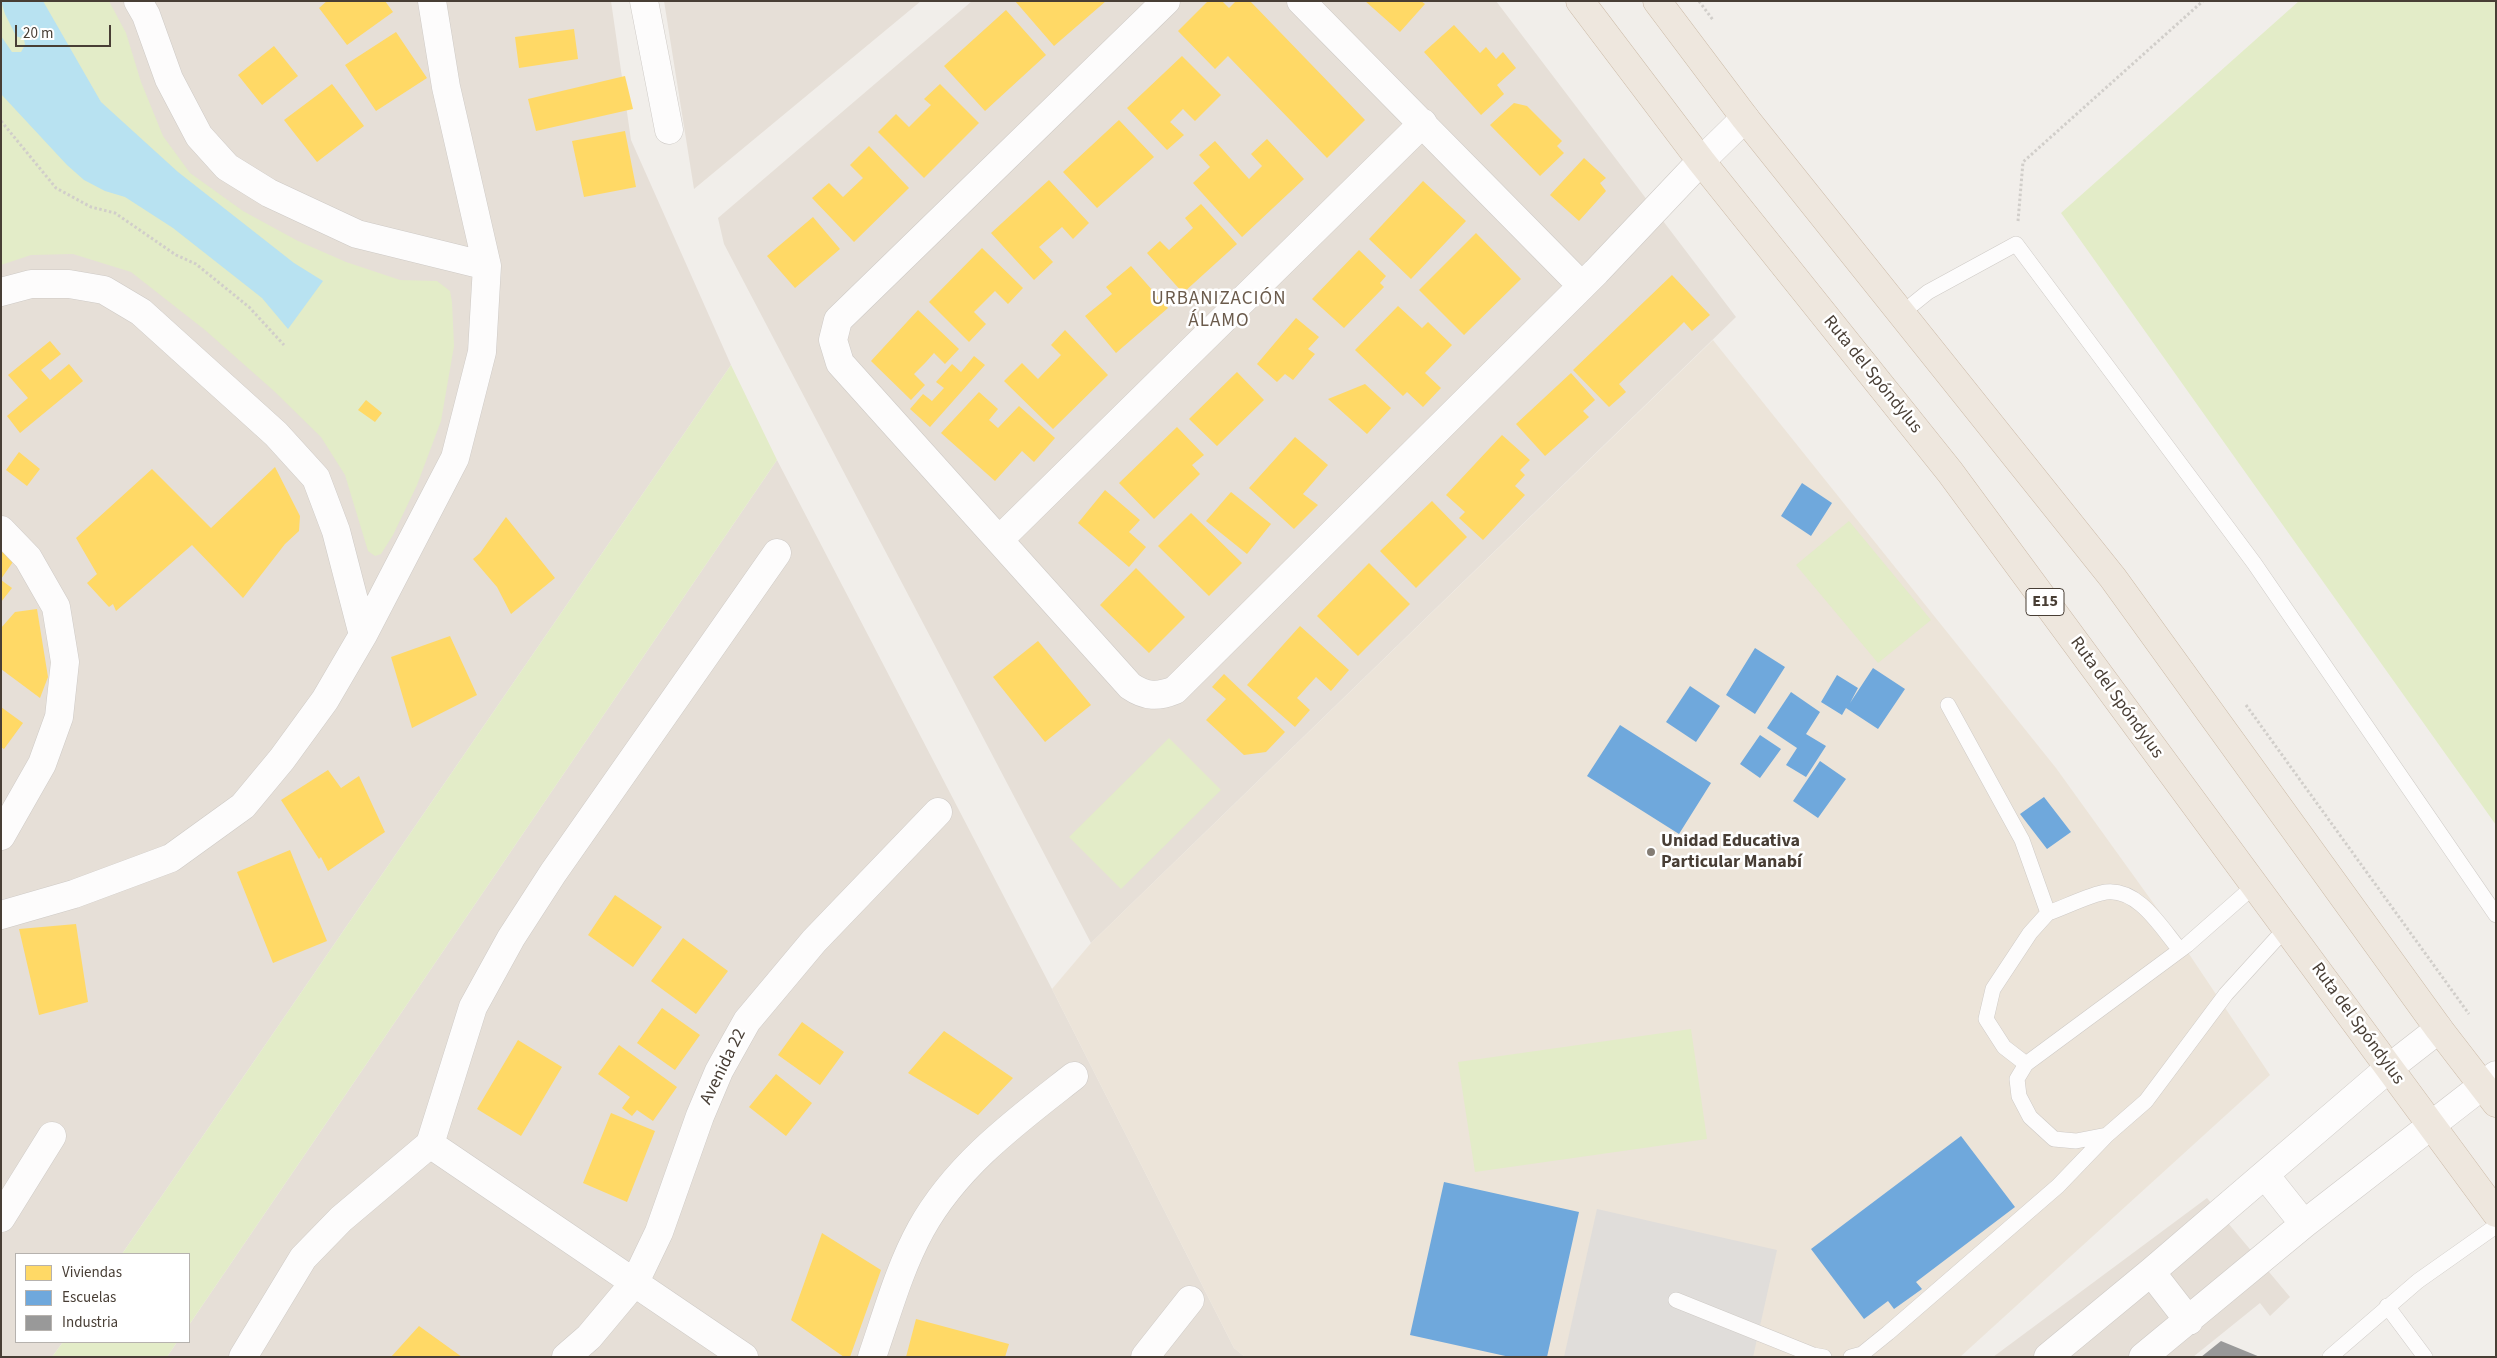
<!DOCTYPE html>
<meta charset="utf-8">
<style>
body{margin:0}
#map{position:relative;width:2497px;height:1358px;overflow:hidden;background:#f1eeea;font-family:"Source Sans 3",sans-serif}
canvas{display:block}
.frame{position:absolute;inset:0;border:2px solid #483e35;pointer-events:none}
.legend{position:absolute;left:15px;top:1253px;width:175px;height:90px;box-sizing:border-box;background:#fff;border:1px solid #b6b2ae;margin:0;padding:6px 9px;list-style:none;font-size:15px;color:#483e35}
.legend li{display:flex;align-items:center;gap:10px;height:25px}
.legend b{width:25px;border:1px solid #b6b2ae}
.scale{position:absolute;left:15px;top:25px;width:96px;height:22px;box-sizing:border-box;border:2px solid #483e35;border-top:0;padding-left:6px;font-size:15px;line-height:18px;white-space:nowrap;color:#483e35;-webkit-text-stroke:4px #fff;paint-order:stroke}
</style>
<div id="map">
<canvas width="2497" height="1358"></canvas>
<div class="frame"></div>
<ul class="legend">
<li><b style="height:14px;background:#ffd966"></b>Viviendas</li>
<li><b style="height:14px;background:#6fa8dc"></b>Escuelas</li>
<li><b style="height:14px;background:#999"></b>Industria</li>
</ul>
<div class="scale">20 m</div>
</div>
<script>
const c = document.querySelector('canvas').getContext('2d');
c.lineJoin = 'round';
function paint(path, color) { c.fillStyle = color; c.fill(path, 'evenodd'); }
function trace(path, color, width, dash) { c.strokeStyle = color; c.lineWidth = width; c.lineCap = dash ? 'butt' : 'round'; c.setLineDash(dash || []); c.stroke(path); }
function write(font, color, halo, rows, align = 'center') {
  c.font = font + ' "Source Sans 3",sans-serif'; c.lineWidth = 5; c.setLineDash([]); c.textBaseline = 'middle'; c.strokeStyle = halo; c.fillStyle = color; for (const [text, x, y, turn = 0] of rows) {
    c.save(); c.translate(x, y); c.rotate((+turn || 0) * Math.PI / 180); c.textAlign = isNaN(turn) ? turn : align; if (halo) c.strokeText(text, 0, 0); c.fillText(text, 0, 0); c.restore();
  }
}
const residential = new Path2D(`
 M1,1h610l20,139 100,225 -609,889h-106v88h47l-11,15h-51z
 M664,1h257l-227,188z
 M972,1h524l240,316 -645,626 -367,-699 -6,-26z
 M777,460l275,529 182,359 11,9h-1078l10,-15h12v-17z
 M2207,1198l83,99 -20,19 -10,-13 -67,54h-200z`);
const education = new Path2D(`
 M1713,340l343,428 121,168 93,139 -310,282h-715l-11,-9 -182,-359 39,-46z`);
const green = new Path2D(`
 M1,1h108l17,32 15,49 22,54 27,37 53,38 55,30 48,21 54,18 37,1 13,10 2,11 2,44 -13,75 -24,64 -24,50 -12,19 -6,2 -7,-5 -23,-76 -24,-38 -47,-46 -69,-61 -74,-58 -58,-18 -42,1 -30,10z
 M2299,1h197v824l-435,-612z
 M731,365l46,95 -588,865v-71h-67z
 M1849,521l82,99 -53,43 -82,-98z
 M1169,738l52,52 -100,99 -52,-52z
 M1691,1029l16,110 -232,33 -17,-110z
 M63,1342h114l-10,15h-115z`);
const parking = new Path2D(`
 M1597,1209l180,41 -24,107h-189z`);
const water = new Path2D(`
 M1,1h42l58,101 77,70 116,91 29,18 -35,48 -26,-31 -89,-70 -48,-31 -20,-6 -21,-11 -17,-15 -66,-71v-58l11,16h9l4,-7 -1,-6 -8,-3 -11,-22z`);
const homes = new Path2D(`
 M327,1h58l8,11 -46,33 -28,-37z
 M1015,1h91l-52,45z
 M1208,1h14l7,7 7,-7h14l115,119 -38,38 -99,-102 -13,13 -37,-38z
 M1365,1h56l4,3 -25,28z
 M1006,10l40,45 -61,56 -41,-45z
 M1454,25l26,28 6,-6 10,12 7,-7 13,16 -19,17 7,9 -23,21 -57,-63z
 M574,29l4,30 -59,9 -4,-31z
 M396,32l31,46 -51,33 -31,-46z
 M274,46l24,30 -36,29 -24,-30z
 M1182,56l39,39 -26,26 -12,-12 -13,13 14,13 -17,15 -40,-42z
 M625,76l8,33 -97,22 -8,-32z
 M332,84l32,42 -47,36 -33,-42z
 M940,84l39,39 -55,55 -46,-46 18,-18 13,13 22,-22 -7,-6z
 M1514,103l13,3 35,35 -5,5 7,7 -24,23 -50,-51z
 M1119,120l35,37 -57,51 -34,-36z
 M625,131l11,56 -52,10 -12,-56z
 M1267,139l37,40 -62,58 -49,-54 17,-16 -11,-12 16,-14 34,38 13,-13 -11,-12z
 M869,146l40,42 -55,54 -42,-44 17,-15 14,14 20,-19 -13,-13z
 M1584,158l22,20 -6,5 6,8 -27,30 -29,-26z
 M1049,180l40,43 -16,16 -11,-12 -23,20 14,15 -19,18 -43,-47z
 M1423,181l43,40 -55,58 -42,-40z
 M1201,204l36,40 -54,49 -36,-40 13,-12 9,9 24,-22 -8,-10z
 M813,217l27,32 -45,39 -28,-32z
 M1476,233l45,46 -57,56 -45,-45z
 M982,248l41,40 -15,16 -13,-13 -21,21 12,12 -17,18 -40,-40z
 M1359,250l27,26 -6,7 4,4 -40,41 -32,-29z
 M1131,266l37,42 -52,45 -31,-37 27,-22 -6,-7z
 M1672,275l38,40 -18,16 -8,-9 -8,8 -57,54 7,8 -17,15 -36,-37z
 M1398,306l24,22 6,-6 24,23 -27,28 16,15 -18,19 -16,-15 -4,4 -48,-46z
 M918,310l41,39 -14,15 -11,-11 -8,9 -12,12 11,11 -14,15 -40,-39z
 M1296,318l23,19 -11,12 7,5 -22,26 -8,-6 -8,8 -20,-18z
 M1065,330l43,45 -55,54 -49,-48 18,-18 16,16 23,-24 -10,-10z
 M50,341l11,13 -20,16 9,10 19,-16 14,17 -63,52 -13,-17 21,-18 -20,-23z
 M974,356l11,9 -55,62 -20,-18 13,-15 9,7 12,-13 -8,-6 16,-18 9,8z
 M1237,372l27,28 -47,46 -28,-27z
 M1571,373l24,27 -12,11 6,6 -44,39 -29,-32z
 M1365,384l26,24 -24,26 -39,-35z
 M979,392l19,17 -9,11 9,8 21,-22 36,32 -21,24 -12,-11 -27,30 -54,-48z
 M366,400l16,13 -7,9 -17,-12z
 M1177,427l27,28 -12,10 8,9 -46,45 -35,-36z
 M1502,435l28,25 -10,10 5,5 -10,11 10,9 -42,45 -24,-22 6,-6 -19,-17z
 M1295,437l33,28 -25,29 15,11 -24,24 -45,-41z
 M19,452l21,17 -13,17 -21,-16z
 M275,467l25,49 -1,15 -14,13 -42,54 -51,-53 -76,66 -3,-7 -4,3 -22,-24 10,-9 -21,-36 76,-69 59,59z
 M1105,490l35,30 -11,12 17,15 -17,20 -51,-44z
 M1231,492l40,32 -24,30 -41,-33z
 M1432,501l35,36 -51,51 -36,-37z
 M1191,513l51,50 -33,33 -51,-50z
 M506,517l49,61 -44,36 -14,-27 -24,-28 7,-6z
 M1,528l23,18 -23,33z
 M1369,563l41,41 -52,52 -41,-40z
 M1136,568l49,49 -36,36 -49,-48z
 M1,580l11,8 -11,14z
 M37,609l11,68 -8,21 -39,-29v-41l14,-16z
 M1300,626l49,44 -18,21 -15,-14 -19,21 13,12 -15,17 -48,-42z
 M450,636l27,59 -65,33 -21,-71z
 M1038,641l53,64 -46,37 -52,-65z
 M1224,674l61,58 -19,20 -22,3 -38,-35 20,-21 -14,-12z
 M1,707l22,16 -19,26 -3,-2z
 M328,770l13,18 18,-12 26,56 -57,39 -7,-14 -2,2 -38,-59z
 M290,850l37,91 -54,22 -36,-91z
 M615,895l47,32 -29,40 -45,-32z
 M76,924l12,78 -49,13 -20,-86z
 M683,938l45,33 -32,43 -45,-33z
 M662,1008l38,27 -25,35 -38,-27z
 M802,1022l42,30 -24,33 -42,-30z
 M944,1031l69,47 -35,37 -70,-42z
 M518,1040l44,27 -41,69 -44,-27z
 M619,1045l58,42 -24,34 -16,-11 -5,6 -10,-8 8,-11 -32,-23z
 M776,1074l36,29 -26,33 -37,-29z
 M611,1113l44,18 -28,71 -44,-19z
 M822,1233l59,37 -31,87h-6l-53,-37z
 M916,1319l93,25 -4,13h-99z
 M419,1326l43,31h-71z`);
const schools = new Path2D(`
 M1802,483l30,20 -21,33 -30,-20z
 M1755,648l30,19 -30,47 -29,-19z
 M1873,668l32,21 -27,40 -32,-21 -4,7 -21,-13 16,-27 21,13 -8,15z
 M1690,686l30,20 -24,36 -30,-20z
 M1791,692l29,20 -14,22 20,12 -20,31 -20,-12 11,-17 -30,-20z
 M1620,725l91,58 -32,51 -92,-58z
 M1760,735l21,14 -21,29 -20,-14z
 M1820,761l26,18 -28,39 -25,-17z
 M2044,797l27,35 -24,17 -27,-35z
 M1961,1136l54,71 -99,75 6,7 -28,20 -6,-8 -24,18 -53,-70z
 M1444,1182l135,30 -32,145h-37l-100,-22z`);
const industry = new Path2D(`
 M2221,1341l39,16h-59z`);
const path = new Path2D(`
 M1699,1l14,19
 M1,121l55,67 35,19 24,6 61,42 20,9 53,43 35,38
 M2018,221l5,-59 180,-161
 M2246,705l223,309`);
const service = new Path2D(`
 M1902,313l26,-21 88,-48 238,319 242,352
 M1948,705l74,135 26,73 -18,20 -37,56 -7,30 18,28 22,17
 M2254,886l-67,59 -161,119 -9,15 2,17 11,21 24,22 22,2 31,-6 39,-34 80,-107 60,-66
 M2048,913c15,-5 43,-19 58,-21 33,-4 56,37 74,58
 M1676,1300l137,55 11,2
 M2387,1306l38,51
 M1851,1357l11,-3 26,-21 170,-147 49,-51
 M2330,1357l88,-76 78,-55`);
const minor = new Path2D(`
 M138,1l8,14 23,64 30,57 28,31 42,26 88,41 130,32
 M644,1l25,129
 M1166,1l-328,319 -5,20 7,23 290,323c16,11 28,11 45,4l421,-418 105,-111 44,-43
 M1301,1l281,285
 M1,292l30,-8h38l35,6 37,22 135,122 40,44 20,53 27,104
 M1,530l27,28 28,49 9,55 -6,55 -17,47 -41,72
 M999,540l424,-417
 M1,915l73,-21 97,-36 72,-52 39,-47 43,-59 38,-65 92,-177 27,-106 5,-86 -41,-179 -14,-86
 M430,1144l314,213
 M2265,1175l39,49
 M1,1218l51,-82
 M2151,1272l38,49
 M243,1357l60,-99 38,-39 89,-75 43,-137 38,-69 42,-65 224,-320
 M566,1357l23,-20 46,-55 24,-50 41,-116 19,-45 28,-50 67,-80 124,-129
 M872,1357c15,-43 27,-88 49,-128 36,-65 97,-109 153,-153
 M1145,1357l45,-57
 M2048,1357l103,-85 238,-204 50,-39
 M2143,1357l161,-133 192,-149`);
const trunk = new Path2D(`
 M1580,1l121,160 249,311 546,741
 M1657,1l88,117 368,460 326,451 57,74`);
const markers = [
 [1651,852,5,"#837c74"]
];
const shields = [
 [2045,602,38]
];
const shieldNames = [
 ["E15",2045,602]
];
const streetNames = [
 ["Ruta del Spóndylus",1872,375,51],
 ["Ruta del Spóndylus",2116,698,54],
 ["Ruta del Spóndylus",2357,1024,54],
 ["Avenida 22",724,1067,-64]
];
const poiNames = [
 ["Unidad Educativa",1661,842],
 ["Particular Manabí",1661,863]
];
const neighbourhoodNames = [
 ["URBANIZACIÓN",1219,300],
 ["ÁLAMO",1219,322]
];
paint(residential, '#e6dfd7');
paint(education, '#ece4d9');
paint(green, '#e3ecc8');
paint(parking, '#e0ddda');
paint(water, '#b8e2f1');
paint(homes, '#ffd966');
paint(schools, '#6fa8dc');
paint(industry, '#999');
trace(service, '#cecac6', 16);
trace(minor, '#cecac6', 29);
trace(trunk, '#cab8a4', 29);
trace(path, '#d1ceca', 3, [2.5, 2.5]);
trace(service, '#fdfcfc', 15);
trace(minor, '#fdfcfc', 28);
trace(trunk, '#eee7de', 28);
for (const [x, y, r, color] of markers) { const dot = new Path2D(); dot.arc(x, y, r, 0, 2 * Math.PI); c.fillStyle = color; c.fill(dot); trace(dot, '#fff', 2); }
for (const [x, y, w] of shields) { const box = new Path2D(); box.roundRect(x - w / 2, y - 13.5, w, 27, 4); c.fillStyle = '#fff'; c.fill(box); trace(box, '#483e35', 1); }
write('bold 16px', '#483e35', null, shieldNames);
write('18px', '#483e35', '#fff', streetNames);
write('bold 18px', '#483e35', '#fff', poiNames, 'left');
c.letterSpacing = '1px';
write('19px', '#6b5b4c', '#fff', neighbourhoodNames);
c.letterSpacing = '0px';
</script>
